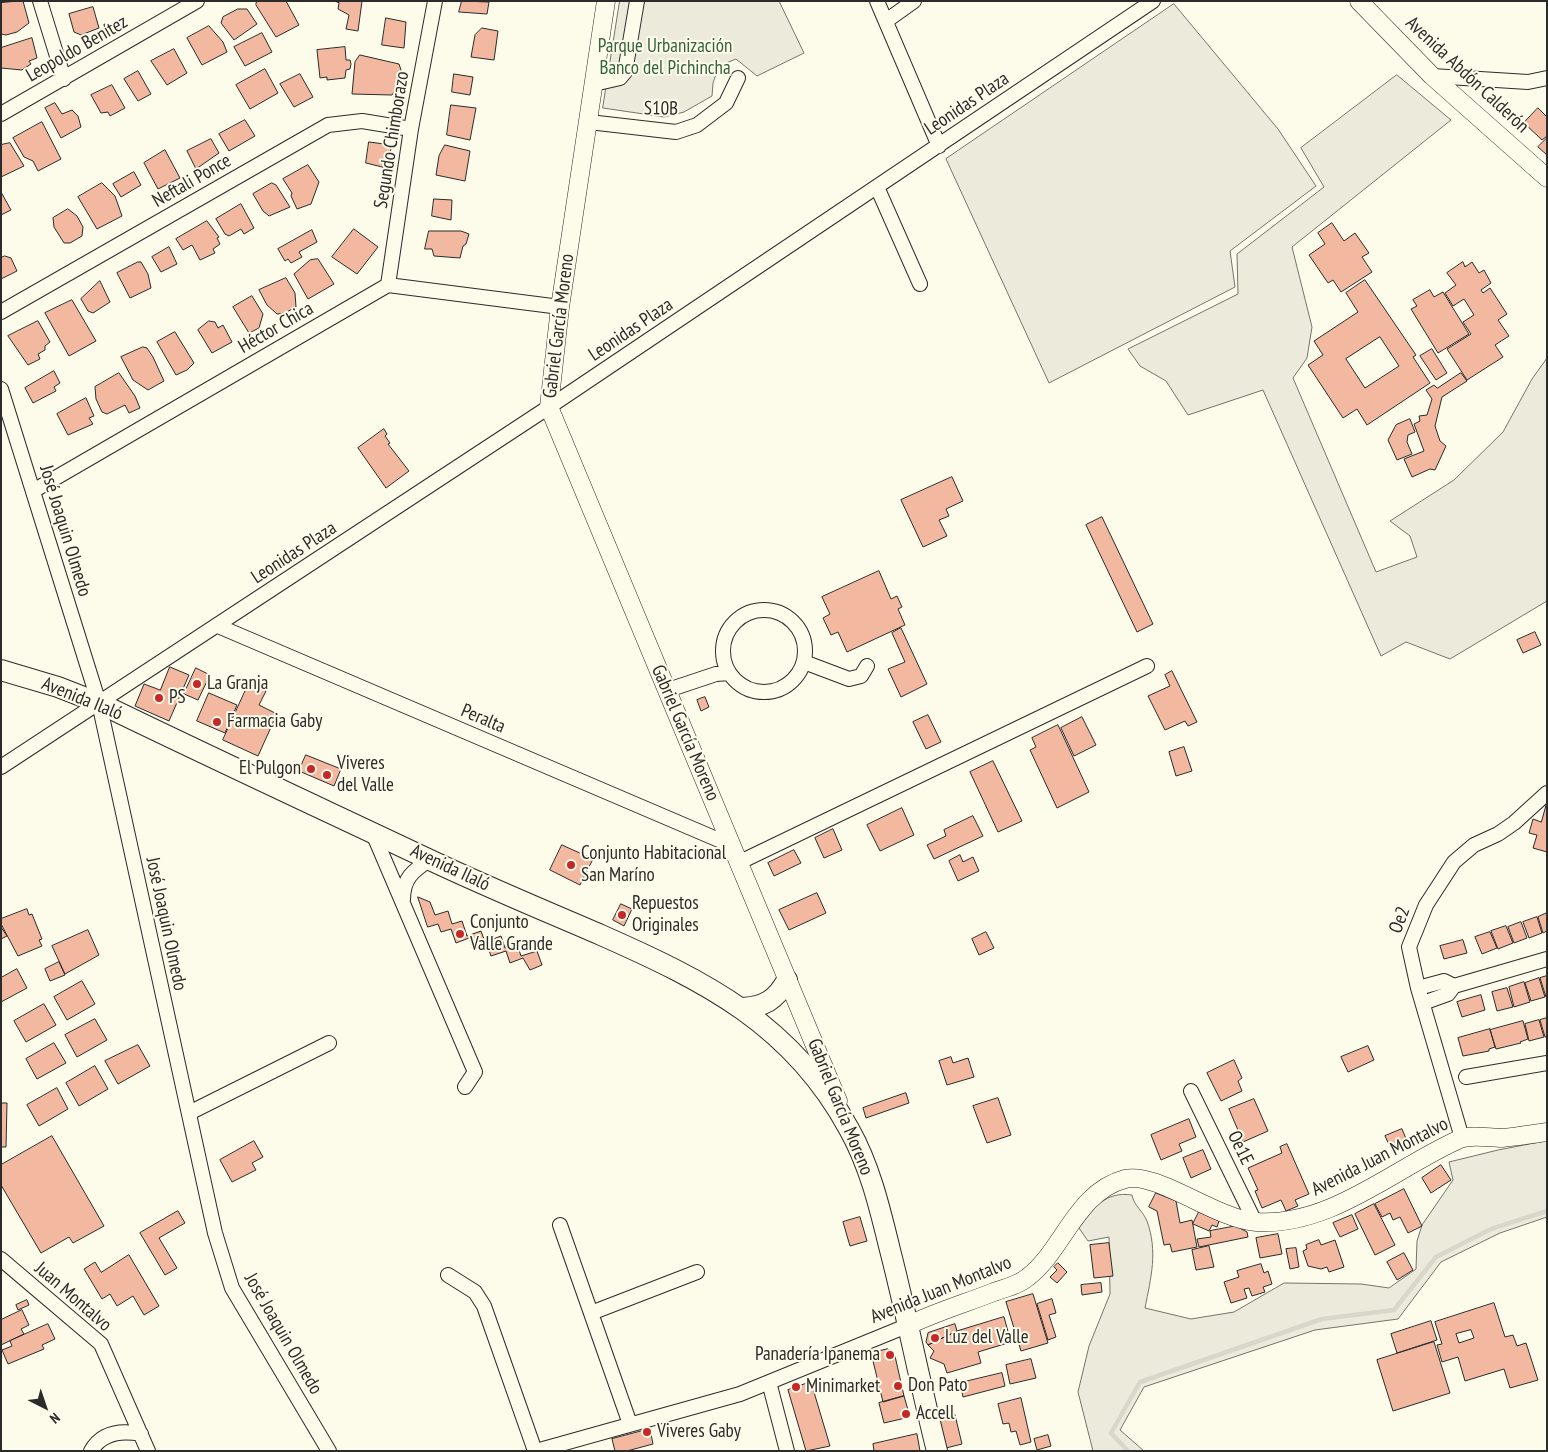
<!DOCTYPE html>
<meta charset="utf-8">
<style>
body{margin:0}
#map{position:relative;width:1548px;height:1452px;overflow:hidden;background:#fdfbea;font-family:"PT Sans Narrow",sans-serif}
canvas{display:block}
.frame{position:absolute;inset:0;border:2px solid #2b2b2b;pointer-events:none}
.north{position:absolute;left:20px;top:1382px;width:50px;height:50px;-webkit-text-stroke:4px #fdfbea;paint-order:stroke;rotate:139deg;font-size:14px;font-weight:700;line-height:20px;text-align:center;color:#2b2b2b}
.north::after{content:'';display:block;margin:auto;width:18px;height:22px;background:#2b2b2b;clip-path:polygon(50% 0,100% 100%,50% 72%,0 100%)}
</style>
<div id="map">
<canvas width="1548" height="1452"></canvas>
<div class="frame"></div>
<div class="north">N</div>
</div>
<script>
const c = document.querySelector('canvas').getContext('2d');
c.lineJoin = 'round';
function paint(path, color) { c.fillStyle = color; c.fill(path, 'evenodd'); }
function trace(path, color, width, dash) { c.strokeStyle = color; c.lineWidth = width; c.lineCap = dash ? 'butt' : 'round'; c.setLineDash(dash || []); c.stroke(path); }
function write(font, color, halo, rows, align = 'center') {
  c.font = font + ' "PT Sans Narrow",sans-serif'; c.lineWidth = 4; c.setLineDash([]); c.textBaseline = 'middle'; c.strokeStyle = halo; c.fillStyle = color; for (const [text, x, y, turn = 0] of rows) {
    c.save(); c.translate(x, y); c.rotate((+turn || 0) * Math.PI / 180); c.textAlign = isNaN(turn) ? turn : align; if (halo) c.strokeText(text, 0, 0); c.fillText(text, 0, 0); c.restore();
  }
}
const green = new Path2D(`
 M620,1h159l25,52 -47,23 -21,-17 -17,7 -6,17 -1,13 -28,16 -20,5 -61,-9z
 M1174,4l104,125 38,57 -86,65 5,36 -186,96 -103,-224z
 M1397,75l54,45 -159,127 20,80 -5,31 -14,20 83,194 41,-15 -7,-21 -20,-15 64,-41 49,-48 29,-53 15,-21v243l-97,58 -44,-17 -25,14 -118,-266 -75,25 -22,-34 -26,-15 -12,-17 110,-55 -1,-40 87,-67 -23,-39z
 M1547,1141v76l-47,16 -59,29 -43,57 -83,11 -171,57 -24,43 24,21h-51l-15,-59 11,-46 21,-52 -1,-57 -21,4 -9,-13c15,-20 26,-37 53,-33 2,11 11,16 15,26 11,31 4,56 -2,87l46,11 43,-7 50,-29 77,1 28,4 27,-19 1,-28 5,-16 31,-45 -4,-18 49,-12z`);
const stream = new Path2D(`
 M1128,1451l-17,-18 29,-51 182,-63 72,-9 42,-53 55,-28 56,-18`);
const building = new Path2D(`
 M23,1l6,22 -12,9 -11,3 -5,-1v-31z
 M257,1h29l13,24 -23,12 -20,-32z
 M334,1h28l-4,30 -12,-2 3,-14 -11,-6 1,-6z
 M462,1l27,1 -2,12 -28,-2z
 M93,7l6,21 -18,7 -7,-3 -5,-18z
 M238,9h9l10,15 -23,16 -13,-17 2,-6z
 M386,18l20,4 -2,26 -22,-3z
 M209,26l14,16 4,10 -25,13 -15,-27z
 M482,28l16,3 -4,29 -23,-3 4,-22z
 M262,33l10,19 -27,14 -11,-19z
 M32,38l5,20 -8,3 2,3 -9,6 -21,-2v-20z
 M345,47l1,13h4l1,4 -1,5 -4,1 -1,8 -18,2v-3l-7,1 -3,-28z
 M174,49l13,24 -20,12 -16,-24z
 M360,55l39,9 2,6 -1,14 -8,11 -40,-1 3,-32z
 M265,69l13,24 -28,16 -14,-24z
 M138,71l13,23 -13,7 -14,-22z
 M300,74l13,23 -19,10 -14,-23z
 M454,74l19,3 -3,18 -18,-3z
 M112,85l13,23 -15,8 -2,-4 -7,1 -10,-18z
 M55,103l7,11 10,-4 6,6 3,11 -20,11 -16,-30z
 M451,105l25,3 -6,32 -23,-5z
 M1538,108l9,9v19l-5,4 -18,-17z
 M245,120l10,16 -26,15 -10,-17z
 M42,122l19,37 -23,12 -5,-10 -9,-4 -11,-19z
 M1547,138v17l-9,-8z
 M211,139l8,14 -23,16 -9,-18z
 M369,142l23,3 -6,23 -20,-5z
 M10,143l14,23 -23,11v-32z
 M445,145l25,6 -5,30 -29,-6 3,-19z
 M165,150l15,28 -22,11 -14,-26z
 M308,165l11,17 -8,22 -14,5 -6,-13 1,-3 -9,-14z
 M134,172l7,13 -20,12 -8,-13z
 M102,183l13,13 7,20 -25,13 -19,-32z
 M272,183l4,2 14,22 -21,9 -6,-5 -10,-17z
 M1,192l10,18 -10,5z
 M434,199l18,1 -1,20 -19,-4z
 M241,204l13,24 -10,6 -3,-5 -12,7 -4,-2 -9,-15z
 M68,209l9,7 6,11 -1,9 -12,7h-6l-10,-16 -1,-9z
 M207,221l12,16 -2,1 3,6 -7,5 2,4 -15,7 -8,-15 -9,5 -7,-11z
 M1332,223l12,18 11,-8 14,20 -7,4 10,15 -31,20 -8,-12 -5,3 -19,-28 16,-11 -7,-11z
 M354,229l24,18 -21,27 -25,-17z
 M312,230l5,12 -18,10 3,5 -11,6 -3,-4 -3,2 -7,-12z
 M429,231h32l8,3 -3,10 -3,2 -3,12 -26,-2 -2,-7h-7z
 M169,247l8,17 -16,8 -9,-15z
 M5,256l6,2 6,13 -16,8v-21z
 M318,259l16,25 -26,15 -14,-25 16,-14z
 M138,262h3l7,12 3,14 -21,10 -13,-25z
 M1463,262l2,5 7,-5 7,11 5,-3 7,13 -10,7 2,3 7,-5 17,26 -9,6 11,16 -14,9 8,12 -36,23 -20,-31 24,-15 -8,-12 11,-7 -10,-16 -11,7 -8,-13 11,-8 -9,-12z
 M286,278l9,15 1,14 -11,6 -8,1 -10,-9 -8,-15z
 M1365,280l51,75 -3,2 17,26 -63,42 -10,-16 -14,9 -35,-53 15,-10 -9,-14 44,-29 -12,-19zM1380,337l19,29 -34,22 -19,-29z
 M100,281l10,21 -17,11 -5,-2 -7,-12z
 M1430,290l4,7 9,-5 26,42 -31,19 -27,-44 6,-3 -4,-6z
 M252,296l11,18 -4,14 -10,5 -16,-26z
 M72,300l24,41 -27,15 -24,-43z
 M38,321l12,21 -5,4v4l-7,4 2,5 -12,6 -20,-29z
 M209,321l6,1 3,6 5,-3 9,17 -20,11 -14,-23z
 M175,332l19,31 -7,7 -11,5 -19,-33z
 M143,347l4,1 6,9 11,24 -16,9 -15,-10 -12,-23z
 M1432,349l15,24 -11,7 -16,-24z
 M54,371l6,12 -6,4 2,4 -23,12 -8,-15z
 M119,373l16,23 5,12 -11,5 -4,-8 -18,9 -5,-2 -6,-13 -1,-12z
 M1461,373l6,8 -25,16 -7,29 5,15 6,5 -11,24 -5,-1 -18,8 -8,-18 20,-8 -10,-27 6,-3 -1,-5 8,-1 5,-16 -6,-9 8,-5 3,3z
 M86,398l8,18 -5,2 4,6 -25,11 -11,-21z
 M1410,419l5,13 -7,3 -1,7 5,12 -15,6 -9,-20 8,-15z
 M384,429l3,5 -2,2 5,7 -2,1 21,27 -23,17 -28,-40z
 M952,477l11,24 -17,8 3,7 -10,4 8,16 -24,11 -22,-47z
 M1102,517l51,107 -16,8 -51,-107z
 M879,571l12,28 6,-3 5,11 -4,2 7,16 -58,27 -9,-20 -7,3 -8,-17 7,-4 -8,-17z
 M901,628l26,56 -26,13 -13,-28 17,-7 -13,-29z
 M1535,632l6,13 -18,8 -6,-13z
 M170,667l19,8 -20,46 -34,-15 9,-22 16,6z
 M196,668l14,7 -12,25 -14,-6z
 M1172,671l25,51 -9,4 -3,-5 -20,9 -17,-34 22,-10 -5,-11z
 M249,683l17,8 -7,14 18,9 -19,42 -35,-16z
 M209,693l28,12 -12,28 -28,-12z
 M705,697l4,10 -8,4 -4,-11z
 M928,715l13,27 -15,7 -13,-27z
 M1082,717l14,28 -22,11 -13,-28z
 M1058,725l31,67 -32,16 -27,-58 6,-3 -4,-9z
 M1184,747l8,24 -16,5 -7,-24z
 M306,755l35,14 -7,17 -35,-15z
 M993,761l29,60 -24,11 -28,-60z
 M1547,802v50l-14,-4 4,-13 -8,-2 4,-14 8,3z
 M902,808l12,27 -34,16 -13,-26z
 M973,816l10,20 -49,23 -7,-14 19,-9 -2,-6z
 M833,829l9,21 -18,8 -9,-20z
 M562,845l31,14 -13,26 -30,-15z
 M794,850l7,13 -27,13 -6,-13z
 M960,855l3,7 10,-5 6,14 -21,10 -9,-20z
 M817,893l9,20 -37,17 -10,-20z
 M418,897l12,5 5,13 13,-4 4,13 10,-3 5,15 14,-5 4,11 16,-6 4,12 12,-4 4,12 16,-5 5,14 -12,5 -7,-12 -13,5 -4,-12 -15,5 -4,-11 -14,5 -4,-12 -13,5 -5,-14 -10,3 -3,-8 -10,3z
 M621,904l11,5 -8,17 -11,-6z
 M27,909l2,6 3,-1 10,25 -3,1 3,6 -24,10 -17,-32v-5z
 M1547,913v18l-4,2 -5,-16z
 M1537,917l5,16 -13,5 -6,-16z
 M1521,922l6,16 -13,5 -6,-16z
 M1506,926l7,17 -15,6 -7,-18z
 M1,927l6,9 -6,3z
 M88,930l11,25 -34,19 -13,-28z
 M986,932l8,16 -15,7 -7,-16z
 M1490,932l7,16 -15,6 -7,-17z
 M1463,940l4,13 -23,6 -4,-13z
 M59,962l6,13 -15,6 -5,-12z
 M17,969l10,19 -26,14v-24z
 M1547,976v21h-1l-6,-19z
 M1539,978l6,19 -14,4 -6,-18z
 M82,981l13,23 -28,16 -13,-23z
 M1524,982l6,20 -16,5 -5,-20z
 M1507,988l6,19 -16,4 -5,-19z
 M1481,995l4,15 -23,7 -5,-15z
 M44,1004l12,21 -30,17 -12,-21z
 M1547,1018v19h-2l-5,-17z
 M95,1019l12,21 -30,17 -12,-22z
 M1539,1020l5,17 -15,4 -4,-17z
 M1523,1021l5,18 -8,3 1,1 -25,6 -6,-19z
 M1490,1029l5,18 -6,2v2l-26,5 -5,-18z
 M54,1043l12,20 -29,16 -11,-20z
 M138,1045l12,21 -32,18 -13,-23z
 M1368,1046l6,14 -26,12 -7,-15z
 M951,1057l2,6 15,-5 6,19 -27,8 -8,-24z
 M1234,1060l8,18 -4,3 4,10 -21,10 -14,-28z
 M95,1066l13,23 -29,17 -13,-23z
 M57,1088l11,21 -29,17 -12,-21z
 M906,1093l3,10 -43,15 -3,-10z
 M998,1098l13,37 -24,8 -14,-37z
 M1254,1099l14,32 -25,11 -14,-33z
 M1,1103h6l-1,44h-5z
 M1189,1119l7,18 -17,7 3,7 -21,9 -10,-25z
 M1402,1129l7,17 -16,7 -8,-17z
 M52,1136l52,90 -31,17 -4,-6 -28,16 -40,-68v-20z
 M254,1141l9,16 -11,6 4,7 -24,12 -12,-22z
 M1287,1144l22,50 -14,6 3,6 -12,5 -5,-11 -19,8 -7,-17 3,-1 -10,-22 34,-15 -2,-6z
 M1203,1150l8,19 -20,9 -8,-20z
 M1441,1165l10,15 -20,13 -9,-15z
 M1404,1189l18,37 -14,7 -8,-16 -7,3 -3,-7 -8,4 -7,-13z
 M1156,1193l20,8 4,22 12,-3 5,27 -25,5 -2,-8 -6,1 -7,-34 -8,-4z
 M1374,1204l21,41 -20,10 -20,-41z
 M178,1211l7,12 -26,15 18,30 -12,7 -25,-42z
 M1199,1212l20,9 -2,6 -5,-2 -3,6 -16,-7z
 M1352,1215l6,14 -18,8 -7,-14z
 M860,1217l7,24 -17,5 -7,-24z
 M1236,1226l11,6 1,5 -49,10 -2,-8 14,-2 -1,-6z
 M1278,1234l4,20 -22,4 -4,-20z
 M1319,1240l2,5 14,-5 9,27 -15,5 -2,-5 -6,2 -13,-3 -5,-15 4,-2 -1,-4z
 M1109,1243l4,33 -19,2 -4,-33z
 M1209,1246l5,21 -18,3 -4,-20z
 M1296,1248l3,19 -9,2 -4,-20z
 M1404,1253l9,17 -16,10 -10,-18z
 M129,1255l30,51 -15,9 -11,-19 -16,10 -7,-12 -8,5 -18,-30 11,-7 6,10z
 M1058,1263l9,9 -10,11 -7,-6 7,-7 -3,-3z
 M1261,1264l3,9 4,-2 4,13 -9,3 2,5 -13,4 -3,-8 -5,1 3,9 -16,5 -7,-21 15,-5 -2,-6z
 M1101,1283l1,9 -20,3 -1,-10z
 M1033,1294l15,49 -27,8 -15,-49z
 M1052,1299l4,14 -7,2 7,22 -8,3 -11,-36z
 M27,1300l2,5 -11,5 -2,-5z
 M1494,1303l11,34 8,-2 4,11 9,-3 12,37 -28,8 -6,-19 -39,12 -7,-24 -16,5 -5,-17 5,-1 -7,-22zM1471,1330l3,8 -15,5 -3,-9z
 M22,1310l7,15 -8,4 3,5 -23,11v-25z
 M1004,1317l7,25 -33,10 3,11 -34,10 -3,-9 -14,-6 4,-7 -6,-6 29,-14z
 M1431,1321l6,19 -40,13 -6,-19z
 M48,1324l7,15 -13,6 2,4 -36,15 -6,-14 10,-4 -2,-5z
 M955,1324l2,7 -29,14 -2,-3 2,-9z
 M1434,1342l16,51 -57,18 -16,-51z
 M888,1349l7,7 9,40 -21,6 -12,-49z
 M1031,1359l5,19 -26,6 -4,-19z
 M1002,1373l3,13 -42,11 -3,-14z
 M811,1382l19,64 -24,5 -18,-61z
 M904,1396l6,21 -26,6 -5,-20z
 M1021,1398l10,44 -11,3 -4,-14 -5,1 -2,-9 -6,1 -5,-20z
 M955,1415l7,29 -20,5 -4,-25 2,-3z
 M650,1429l3,15 -26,7h-12l-3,-12z
 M917,1434l3,17h-46l-1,-7z
 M1048,1435l3,11 -14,4 -3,-11z`);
const minor = new Path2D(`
 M40,1l24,78
 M877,1l62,145
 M886,21l28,-20
 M1432,76l96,6 19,-4
 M594,84l26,-6 5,-6 12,-71
 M1,114l196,-113
 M589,122l87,10 21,-7 29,-22 12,-25
 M877,187l43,97
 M388,285l23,-156 24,-128
 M1,312l327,-187 34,-4 49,8
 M1,389l98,314 116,530 17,55 97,163
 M33,491l355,-206 172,22
 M723 651a41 41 0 1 1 82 0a41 41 0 1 1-82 0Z
 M218,626l515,220
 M804,662l45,17 12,-3 6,-10
 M668,690l48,-16 13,-1
 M1,767l548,-360 604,-406
 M372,831l103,241 -10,15
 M740,862l407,-196
 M403,900c0,-22 10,-29 26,-40
 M1418,988l26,-7 10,5
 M1423,1003l25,-9 6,-8 93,-27
 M1466,1077l81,-14
 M1191,1091l64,131
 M189,1113l140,-70
 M1462,1138l-44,-150 -9,-41 17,-42 28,-43 20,-17 24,-11 16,-11 33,-30
 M560,1225l70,199
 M1,1259l100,85 47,107
 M448,1275l27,17 9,14 51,145
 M591,1313l106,-41
 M769,1382l18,69
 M91,1451c11,-19 30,-21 50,-17
 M536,1451l204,-57 169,-69`);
const tertiary = new Path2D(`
 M606,1l-46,306 -11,100 289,694
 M1359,1l73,75 115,102
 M909,1325c27,-13 57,-22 85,-33 11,-4 25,-7 34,-15 36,-28 48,-85 97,-98 31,-8 91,40 131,43 75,5 140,-55 204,-83 11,-5 30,-1 42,-1 15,-1 30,-4 45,-6`);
const secondary = new Path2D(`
 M1,670l57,17 41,16c109,53 219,104 329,156 57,27 115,51 173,76 104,46 191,89 248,194 21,37 31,80 41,121 17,66 30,134 47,201
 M742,1008c22,-1 34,-8 45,-28`);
const markers = [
 [197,684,5,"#c62828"],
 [159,698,5,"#c62828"],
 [217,722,5,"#c62828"],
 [311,769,5,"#c62828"],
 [327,775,5,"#c62828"],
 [571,865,5,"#c62828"],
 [622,915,5,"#c62828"],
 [460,934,5,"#c62828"],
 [935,1338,5,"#c62828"],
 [890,1355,5,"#c62828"],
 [898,1386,5,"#c62828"],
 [796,1387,5,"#c62828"],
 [906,1414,5,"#c62828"],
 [647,1432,5,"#c62828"]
];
const parkNames = [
 ["Parque Urbanización",665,47],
 ["Banco del Pichincha",665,69]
];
const streetNames = [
 ["Leopoldo Benítez",77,49,-30],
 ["Avenida Abdón Calderón",1467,75,43],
 ["Leonidas Plaza",967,104,-34],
 ["S10B",661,109,1],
 ["Segundo Chimborazo",392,140,-81],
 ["Neftali Ponce",192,181,-30],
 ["Gabriel García Moreno",559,326,-83],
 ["Héctor Chica",276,328,-30],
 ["Leonidas Plaza",631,330,-34],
 ["José Joaquin Olmedo",65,531,73],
 ["Leonidas Plaza",294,553,-33],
 ["Avenida Ilaló",82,699,22],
 ["Peralta",483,719,23],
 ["Gabriel García Moreno",685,733,67],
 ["Avenida Ilaló",450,868,25],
 ["Oe2",1400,920,-69],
 ["José Joaquin Olmedo",166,924,78],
 ["Gabriel García Moreno",840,1107,68],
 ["Oe1E",1240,1148,64],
 ["Avenida Juan Montalvo",1380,1157,-27],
 ["Avenida Juan Montalvo",941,1290,-22],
 ["Juan Montalvo",73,1297,41],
 ["José Joaquin Olmedo",283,1334,60]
];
const poiNames = [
 ["La Granja",207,684],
 ["PS",169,698],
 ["Farmacia Gaby",227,722],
 ["Viveres",337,764],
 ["del Valle",337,786],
 ["El Pulgon",301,769,"right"],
 ["Conjunto Habitacional",581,854],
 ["San Maríno",581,876],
 ["Repuestos",632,904],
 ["Originales",632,926],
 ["Conjunto",470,923],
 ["Valle Grande",470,945],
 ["Luz del Valle",945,1338],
 ["Panadería Ipanema",880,1355,"right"],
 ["Don Pato",908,1386],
 ["Minimarket",806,1387],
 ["Accell",916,1414],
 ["Viveres Gaby",657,1432]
];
paint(green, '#ecebdb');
trace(green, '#74746e', 1);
trace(stream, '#d8d7c9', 4.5);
paint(building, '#f2b8a0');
trace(building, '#2b2b2b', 1);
trace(minor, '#2b2b2b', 16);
trace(tertiary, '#2b2b2b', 19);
trace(secondary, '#2b2b2b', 22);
trace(minor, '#fdfbea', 14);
trace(tertiary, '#fdfbea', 18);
trace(secondary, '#fdfbea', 20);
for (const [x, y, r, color] of markers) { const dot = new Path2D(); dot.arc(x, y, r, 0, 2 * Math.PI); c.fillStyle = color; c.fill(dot); trace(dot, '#fdfbea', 2); }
write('19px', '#34623c', '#fdfbea', parkNames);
write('19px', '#2b2b2b', '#fdfbea', streetNames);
write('19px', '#2b2b2b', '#fdfbea', poiNames, 'left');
</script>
